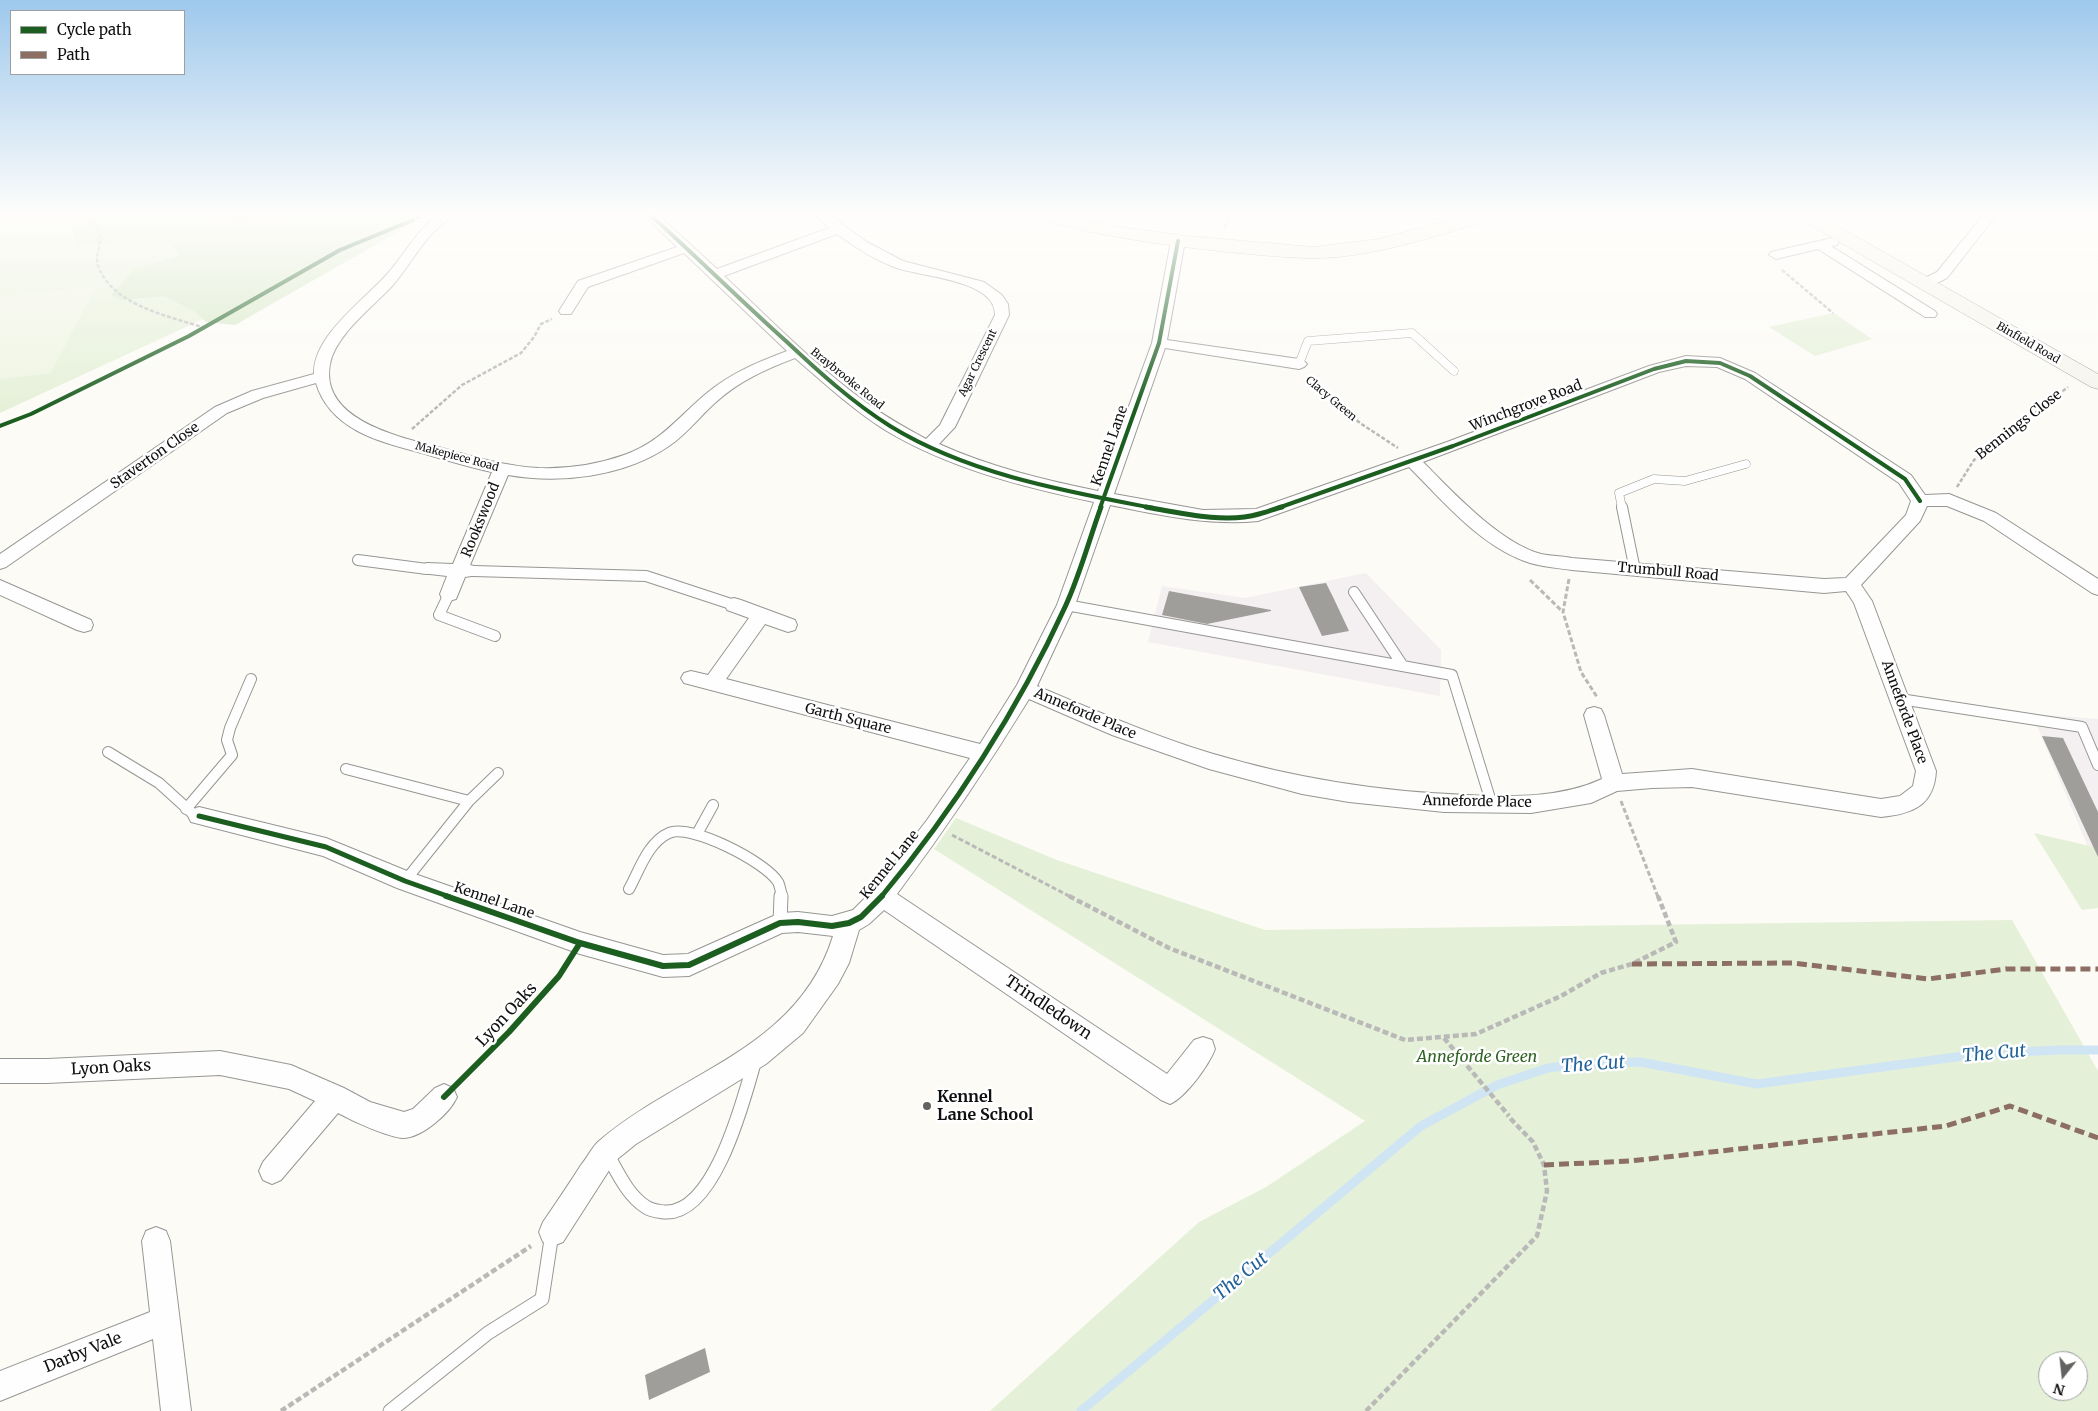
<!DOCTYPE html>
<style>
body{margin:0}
#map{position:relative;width:2098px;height:1411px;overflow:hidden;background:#fcfbf6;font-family:Merriweather,serif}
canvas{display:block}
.legend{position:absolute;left:10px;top:10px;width:175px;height:65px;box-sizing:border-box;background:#fff;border:1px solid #9f9f9f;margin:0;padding:6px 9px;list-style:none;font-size:15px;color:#101010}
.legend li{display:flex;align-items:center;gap:10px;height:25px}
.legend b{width:25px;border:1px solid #9f9f9f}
.north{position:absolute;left:2038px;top:1351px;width:50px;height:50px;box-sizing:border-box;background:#fff;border:1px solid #9f9f9f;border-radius:50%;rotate:196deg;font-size:14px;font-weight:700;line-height:20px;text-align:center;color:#101010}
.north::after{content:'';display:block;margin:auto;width:18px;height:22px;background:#636260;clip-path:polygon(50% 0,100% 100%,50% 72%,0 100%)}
</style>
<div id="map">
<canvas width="2098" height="1411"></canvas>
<ul class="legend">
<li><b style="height:6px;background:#1b5e20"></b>Cycle path</li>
<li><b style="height:6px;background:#8d6e63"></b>Path</li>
</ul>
<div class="north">N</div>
</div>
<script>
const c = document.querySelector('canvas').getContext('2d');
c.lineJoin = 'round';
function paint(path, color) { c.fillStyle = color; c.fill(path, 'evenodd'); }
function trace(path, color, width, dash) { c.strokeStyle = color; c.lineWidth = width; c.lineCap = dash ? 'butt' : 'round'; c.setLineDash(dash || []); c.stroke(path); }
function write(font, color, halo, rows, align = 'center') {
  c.font = font + ' Merriweather,serif'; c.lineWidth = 5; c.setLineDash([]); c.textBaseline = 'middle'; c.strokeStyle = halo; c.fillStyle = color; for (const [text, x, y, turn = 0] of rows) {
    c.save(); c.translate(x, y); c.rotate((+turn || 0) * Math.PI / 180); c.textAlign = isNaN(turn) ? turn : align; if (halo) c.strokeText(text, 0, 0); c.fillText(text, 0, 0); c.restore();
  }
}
const industrial = new Path2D(`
 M1366,573l75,77 -1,46 -292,-54 14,-56 83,12z
 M2032,714l66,5v129l-10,-1z`);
const green = new Path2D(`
 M0,213h391l22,9 -413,191z
 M1834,313l38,26 -57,17 -46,-29z
 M956,818l101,42 208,70 747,-10 86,151v340h-1108l209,-189 67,-35 99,-66 -431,-272zM2048,1361h30v30h-30z
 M2034,833l64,15v60l-16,2z`);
const forest = new Path2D(`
 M88,213h332l-13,14 -172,98 -29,-3 -12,-11 -30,-15 -43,4 -10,-5 23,-25 46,-15 -10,-12 -43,-2 -50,5 -5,-21z`);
const pitch = new Path2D(`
 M96,286l-45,87 -51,6v-82z`);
const stream = new Path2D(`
 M1081,1411l340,-285 76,-41 51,-17 34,-4 58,-2 117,22 221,-30 80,-4h40`);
const building = new Path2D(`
 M1326,583l7,14 16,34 -27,5 -23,-49z
 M1169,591l102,19v1l-64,13 -45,-9z
 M2042,736l21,2 35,74v45z
 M705,1348l5,24 -61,28 -4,-25z`);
const pathFar2 = new Path2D(`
 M91,213l-1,2c4,8 10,16 10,25 0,9 -5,17 -2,26 15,40 71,50 107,62
 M197,213c30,6 61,10 91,0
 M1157,220l6,-7
 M1225,228l4,-15
 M1782,270l51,43
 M1306,378l54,45 38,25
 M412,429l50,-44 59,-32 13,-16 7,-13 11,-5
 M1957,487l17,-27 94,-73`);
const pathFar1 = new Path2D(`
 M1569,579l-6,33 18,60 16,25
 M1530,580l32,31
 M1621,801l37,96
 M952,835l119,62`);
const path = new Path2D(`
 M1069,896l100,52 236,92 71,-6 85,-38 40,-23 31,-9 44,-22 -18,-46
 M1444,1038l65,78
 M281,1411l250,-165
 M1366,1411l171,-175 10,-45 -3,-26 -11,-23 -25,-26`);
const laneFar2 = new Path2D(`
 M1299,364l9,-23 104,-8 42,38
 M1622,508l-3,-15 35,-14 31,2 61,-17`);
const laneFar1 = new Path2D(`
 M1622,507l13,63
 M358,560l69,9
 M474,571l172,5 88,29
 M1354,592l49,74
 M449,594l-10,21 56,21
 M1066,605l386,70 40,130
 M1900,699l182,28 16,38
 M108,752l51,31 32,29
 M346,769l123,32
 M186,809l46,-54 -5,-15 3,-12 21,-49
 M697,834l16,-29
 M405,881l64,-80 29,-28
 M629,889c10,-18 19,-47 40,-56 21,-10 97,29 109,49 2,4 3,10 4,15`);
const lane = new Path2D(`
 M780,923l1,-27
 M606,1152c11,19 21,43 40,55 6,4 11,4 18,5 51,4 80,-114 91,-152
 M390,1411l98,-78 54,-34 10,-66`);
const street = new Path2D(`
 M439,213h14c-6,9 -17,15 -24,24 -13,15 -23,33 -36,48 -19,21 -58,50 -63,79 -11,57 73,74 112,84 31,9 64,18 96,20 29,1 58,-3 86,-13 37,-13 54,-38 83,-62 24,-20 51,-31 80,-42l-103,-98 -96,34 -17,27h-10l-2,-3 19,-30 99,-34 -35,-34h14l61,56 112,-41 -16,-15h14l40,29 36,19 81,21 18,13 6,9 1,11 -54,112 -16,17c51,23 105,36 159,47l54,-148 19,-102 7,-4 7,4 -18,99 132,19 5,2 3,3 -3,3 -5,2 -134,-21 -51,146 89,16 53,-1 191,-67 202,-76 37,-10 34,2 35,15 156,102 14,20 24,-1 47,19 102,66v16l-6,-2 -108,-72 -37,-15h-20l-7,15 -59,64 11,16 64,170c-2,35 -24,43 -55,46l-189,-30 -40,1 -35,3 -26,12 -60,10 -87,-1 -95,-10 -47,-8 -93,-25 -97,-34 -83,-36c-41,67 -85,132 -132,195l270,180 27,-34 9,-3 9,3 3,9c-6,16 -29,48 -45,55l-9,-4 -277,-190 -15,14 -10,6 -10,33 -11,21 -35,49 -37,31 -130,80 -21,17 -52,81 -10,4 -10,-4 -4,-10 4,-10c13,-19 26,-38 38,-57 6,-7 11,-18 18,-24 80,-69 199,-91 234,-205l-35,-4 -16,1 -93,43 -26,1 -83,-23 -183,-66 -74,-32 -132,-34 -3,-6 3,-6 8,-3 127,31 86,35 168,59 83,23 25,-1 92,-41 18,-1 34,4 21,-6 21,-21 53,-69 43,-62 -286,-75 -3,-5 3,-5 7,-2 17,4 41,-57 -22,-8 -2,-5 2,-5 7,-2 7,2 54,20 2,5 -2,5 -7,2 -23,-8 -39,55 254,65 37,-59 40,-80 37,-103c-72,-15 -146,-34 -209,-72 -33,-21 -61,-47 -90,-72 -29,11 -56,23 -79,44 -16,14 -29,32 -47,44 -45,31 -109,38 -161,29l-38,90 8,2 3,4 -3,4 -13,2 -9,22 -7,2 -7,-2 -2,-5 7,-18 -26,-3 -3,-4 3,-4 6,-2 26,1 39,-92c-23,-5 -47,-12 -70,-19 -42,-11 -92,-23 -106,-70l-53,15 -36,15 -221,154 -6,2v-15l215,-147 37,-16 62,-17c-1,-39 52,-75 75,-102 17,-20 29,-43 50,-59zM837,234c18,13 36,25 57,33 25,10 102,12 101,48l-55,110 -14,14c-20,-11 -40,-22 -59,-36 -52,-37 -97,-84 -143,-127zM1686,366l31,1 28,12 154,104 12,18 -5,14 -60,63 -22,1 -252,-21c-10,-2 -21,-2 -31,-4 -41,-11 -88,-62 -118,-92l236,-90zM1409,467c35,35 73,81 121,96 14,4 28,5 42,7l252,23 22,-2 8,12 62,168 -3,15 -13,10 -19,3 -189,-30 -70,5 -18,-59 -3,-6 -7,-2 -7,2 -3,6 18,64c-41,19 -90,18 -134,16 -87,-3 -175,-17 -258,-42 -59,-18 -116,-43 -173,-67l38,-81 35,-100c49,10 98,21 148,16z
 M1985,213h13l-51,65 -18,9h-10l-2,-3 2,-3 18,-9z
 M1832,238l7,4 -2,3 -6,1 104,65 2,3 -2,3h-10l-107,-68 -42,10 -7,-4 2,-3z
 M0,580l91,40 2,5 -2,5 -7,2 -7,-2 -77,-35z
 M220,1051l71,14 53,23 26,14 34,10 9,-3 22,-21 9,-4 9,4 4,9c-7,16 -35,41 -54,41 -16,-1 -50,-17 -65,-25l-57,67 -9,4 -9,-4 -4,-9 4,-9 52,-61 -26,-12 -69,-14 -173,8h-47v-24h47z
 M156,1227l10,4 4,10 21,170h-30l-8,-72 -153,62v-30l150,-59 -8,-71 4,-10z`);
const secondary = new Path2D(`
 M1030,213h29l54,13 74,10 127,11 65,-8 96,-26h29l-3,4c-53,15 -106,34 -162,40 -34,3 -68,-1 -102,-4 -58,-6 -115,-13 -172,-27 -10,-3 -29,-5 -35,-13z
 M1793,213h22l283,161v15l-7,-2 -295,-170z`);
const quietFar1 = new Path2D(`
 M409,222l21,-9`);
const quiet = new Path2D(`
 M1632,964l160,-1 136,16 78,-10h92
 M1544,1165l86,-4 316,-35 64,-20 88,32`);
const cyclewayFar2 = new Path2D(`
 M648,213c47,42 92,87 139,129 32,30 65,60 103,84 78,48 174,65 263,82
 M0,426l31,-12 158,-78 151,-86 73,-30
 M1100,508l59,-165 19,-102
 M1278,508l175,-62 201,-77 32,-8 34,2 30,13 155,103 15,22`);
const cyclewayFar1 = new Path2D(`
 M1146,507c34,6 80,17 113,7 8,-2 15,-5 23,-7
 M199,816l127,31 79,34 45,16
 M881,897c72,-86 138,-189 184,-290 15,-32 24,-67 36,-100`);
const cycleway = new Path2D(`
 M446,896l134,47 83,23 26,-1 91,-42 18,-1 34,4 17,-3 12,-6 21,-21
 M444,1097l65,-65 50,-56 21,-33`);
const markers = [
 [927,1106,5,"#636260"]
];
const farStreetnames = [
 ["Binfield Road",2028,343,30],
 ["Agar Crescent",978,363,-64],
 ["Braybrooke Road",847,379,39],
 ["Clacy Green",1331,399,40],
 ["Makepiece Road",457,457,15]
];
const streetNames = [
 ["Winchgrove Road",1526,406,-21],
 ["Bennings Close",2019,425,-38],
 ["Kennel Lane",1110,446,-71],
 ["Staverton Close",155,456,-35],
 ["Rookswood",481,520,-68],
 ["Trumbull Road",1668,572,5],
 ["Anneforde Place",1904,712,70],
 ["Anneforde Place",1085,714,23],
 ["Garth Square",848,719,14],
 ["Anneforde Place",1477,802,1],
 ["Kennel Lane",890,865,-51],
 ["Kennel Lane",494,901,19]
];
const nearStreetnames = [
 ["Trindledown",1048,1008,34],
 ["Lyon Oaks",507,1015,-47],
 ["Lyon Oaks",111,1068,-3],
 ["Darby Vale",83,1353,-22]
];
const nearParknames = [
 ["Anneforde Green",1477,1057]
];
const nearPoinames = [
 ["Kennel",937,1097],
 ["Lane School",937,1115]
];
const nearWaternames = [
 ["The Cut",1994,1054,-5],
 ["The Cut",1593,1065,-4],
 ["The Cut",1241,1277,-40]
];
paint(industrial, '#f4eff1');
paint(green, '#e5f0d8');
paint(forest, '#d6e7c6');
paint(pitch, '#eef4e1');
trace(stream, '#cfe5f3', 9);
paint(building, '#a09e9b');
trace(laneFar2, '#969694', 9);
trace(laneFar1, '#969694', 12);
trace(lane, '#969694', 15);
trace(street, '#969694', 2);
trace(secondary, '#8d8c8a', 1);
trace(pathFar2, '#b9b9b8', 2.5, [4, 2]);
trace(pathFar1, '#b9b9b8', 3, [5, 2.5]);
trace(path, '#b9b9b8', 4.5, [6, 3]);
trace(laneFar2, '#fffefe', 8);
trace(laneFar1, '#fffefe', 10);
trace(lane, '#fffefe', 13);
paint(street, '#fffefe');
paint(secondary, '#f5f4ec');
trace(quietFar1, '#8d6e63', 2.5, [5.5, 2.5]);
trace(quiet, '#8d6e63', 5, [10, 5]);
trace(cyclewayFar2, '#1b5e20', 4);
trace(cyclewayFar1, '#1b5e20', 5);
trace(cycleway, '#1b5e20', 6);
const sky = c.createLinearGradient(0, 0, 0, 411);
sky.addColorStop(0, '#9ec8ec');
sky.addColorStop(0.52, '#fefdfb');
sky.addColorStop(1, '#fefdfb00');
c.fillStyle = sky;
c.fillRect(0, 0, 2098, 411);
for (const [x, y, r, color] of markers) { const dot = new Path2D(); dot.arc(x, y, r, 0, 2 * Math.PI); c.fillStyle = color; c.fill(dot); trace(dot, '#fff', 2); }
write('11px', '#101010', '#fff', farStreetnames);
write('14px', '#101010', '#fff', streetNames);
write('16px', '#101010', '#fff', nearStreetnames);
write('italic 16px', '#306424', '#fff', nearParknames);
write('bold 16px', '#101010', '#fff', nearPoinames, 'left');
write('italic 18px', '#21629a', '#fff', nearWaternames);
</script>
